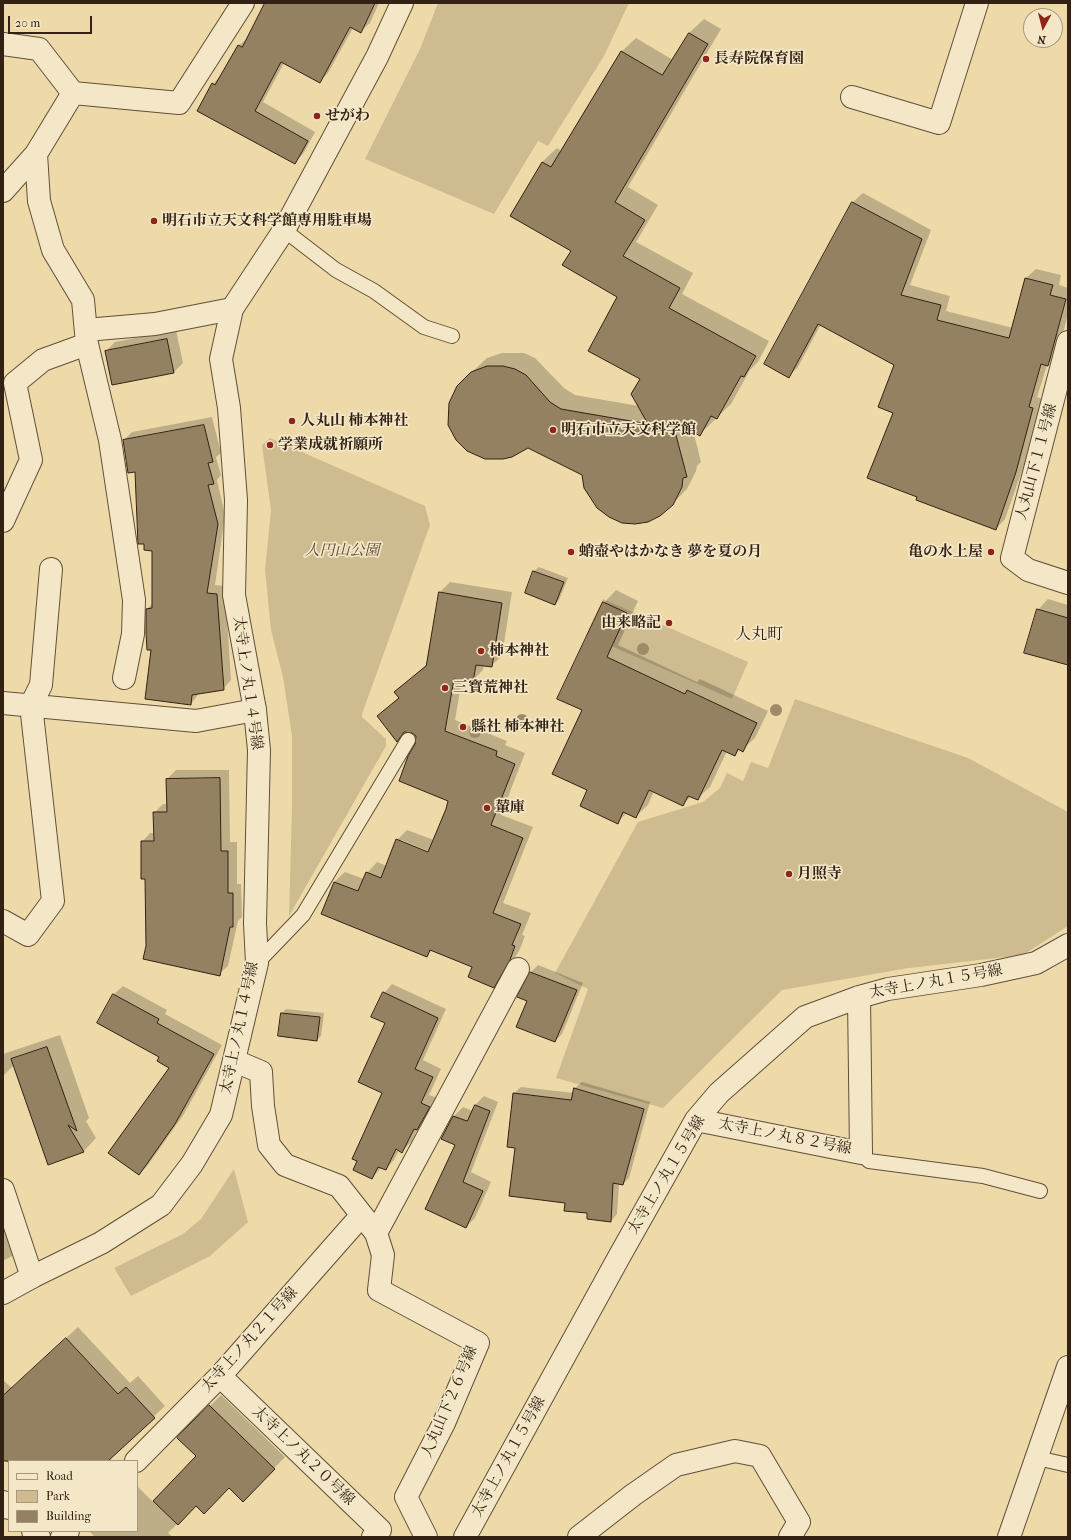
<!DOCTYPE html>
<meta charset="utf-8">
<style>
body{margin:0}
#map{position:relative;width:1071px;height:1540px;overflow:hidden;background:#eedaa9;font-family:"IM FELL French Canon",serif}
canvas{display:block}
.frame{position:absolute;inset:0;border:4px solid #322114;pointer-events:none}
.legend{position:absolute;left:8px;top:1460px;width:130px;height:72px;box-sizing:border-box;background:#f4e7c7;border:1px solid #a6987f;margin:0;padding:5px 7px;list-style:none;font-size:12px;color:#322114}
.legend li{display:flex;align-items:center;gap:8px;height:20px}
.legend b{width:20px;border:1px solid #a6987f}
.north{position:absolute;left:1023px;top:8px;width:40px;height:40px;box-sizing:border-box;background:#f4e7c7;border:1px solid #a6987f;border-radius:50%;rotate:187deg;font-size:11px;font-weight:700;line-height:16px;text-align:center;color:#322114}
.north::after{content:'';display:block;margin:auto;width:14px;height:18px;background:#8f2418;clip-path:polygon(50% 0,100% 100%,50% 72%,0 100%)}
.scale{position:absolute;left:8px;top:16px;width:84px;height:18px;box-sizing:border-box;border:2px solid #322114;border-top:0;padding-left:5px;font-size:12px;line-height:14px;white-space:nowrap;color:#322114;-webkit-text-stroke:3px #f4e7c7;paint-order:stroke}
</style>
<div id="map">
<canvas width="1071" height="1540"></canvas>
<div class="frame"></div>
<ul class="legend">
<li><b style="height:5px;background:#f4e7c7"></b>Road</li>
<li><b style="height:11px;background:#cebb90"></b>Park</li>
<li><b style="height:11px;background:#948161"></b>Building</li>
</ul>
<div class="north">N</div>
<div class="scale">20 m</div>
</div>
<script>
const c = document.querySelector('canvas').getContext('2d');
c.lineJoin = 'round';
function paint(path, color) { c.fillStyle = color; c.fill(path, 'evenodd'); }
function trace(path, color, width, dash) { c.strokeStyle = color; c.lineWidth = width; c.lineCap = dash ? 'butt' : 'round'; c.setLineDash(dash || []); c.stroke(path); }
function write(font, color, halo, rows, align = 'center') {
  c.font = font + ' "IM FELL French Canon","Noto Serif JP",serif'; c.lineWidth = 3.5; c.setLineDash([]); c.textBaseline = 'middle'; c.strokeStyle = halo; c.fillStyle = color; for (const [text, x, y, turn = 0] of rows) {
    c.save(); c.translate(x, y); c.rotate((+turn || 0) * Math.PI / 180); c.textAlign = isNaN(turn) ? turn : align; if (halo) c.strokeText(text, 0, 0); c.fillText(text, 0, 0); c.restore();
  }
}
const green = new Path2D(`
 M438,3h191l-25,53 -56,90 -10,-5 -44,73 -129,-55 55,-110z
 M270,438l155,68 5,19 -68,189v3l24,22v7l-97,170 3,-110v-70l-9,-59 -12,-47 -6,-60 6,-60 -9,-65z
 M603,599l145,63 -16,37 -146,-64z
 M795,699l173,59 100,54v114l-45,29 -114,13 -127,22 -119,118 -107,-30 32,-89 -33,-16 83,-151 65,-20 17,-14 7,-15 16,8 8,-19 17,6z
 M234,1169l14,53 -38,34 -79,40 -17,-28 69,-34 18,-15z`);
const shadow = new Path2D(`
 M266,3h113l-9,20 -9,8 -8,-3 -25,45 -9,9 -35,-19 -21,39 52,30 -12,22 -8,8 -82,-78 8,-9 17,-29 10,-8z
 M704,19l17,10 -93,158 30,18 -22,37 57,31 -11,21 87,47 -11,21 -8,8 -19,34 -31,30 -7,-4 8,32 -4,4 -1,5 -9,18 -15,15 -144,-57 -67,-2 -9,-13 -3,-8 23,-52 15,-14 15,-5h22l11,5 29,30 11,7 64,11 2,-28 -23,-81 -46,-46 -30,-89 15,-14 4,3 60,-99 15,-14 37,22 16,-27z
 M863,193l68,37 -21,55 40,11 -4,15 67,17 13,-50 10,-9 25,6 -2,10 9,3v26l-11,42 -10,9 -10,32 5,2 -17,63 -20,57 -9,10 -77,-32 -25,-85 1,-48 -74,-40 -23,43 -10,10 -23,-13 88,-162z
 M176,330l7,33 -9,9 -68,-21 9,-9z
 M212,417l9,36 -5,4 5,18 -4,5 8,35 -10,70 10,1 6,94 -8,9 -24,4 -8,11 -44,-95 6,-6v-53l-17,-79 -12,-31 8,-8z
 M539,567l29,11 -9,22 -4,4 -29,-11 8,-22z
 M450,582l62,10 -10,64 -11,10 -7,-1 -1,5 -11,11 -10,-2 -7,41 52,21 -2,4 20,8 -24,62 32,12 -30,76 28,10 -9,22 3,1 -5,13 -16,27 -10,10 -20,-19 -42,-17 -5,6 -93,-74 11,-10 19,7 3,-6 10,-11 10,4 10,-26 10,-10 27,10 15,-40 -33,-56 1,-8 -5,-4 -6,-1 -9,9 -19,-24 21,-19 -4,-5 32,-28 12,-71zM401,840l32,13 -1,2 -31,-13z
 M616,590l22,11 -20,44 79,37 3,-3 68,32 -13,27 -13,12 -2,-1 -5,6 -8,-4 -17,36 -13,12 -6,-3 -8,9 -29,-14 -6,14 -13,12 -8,-4 -10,9 -29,-32 -5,-80 21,-107z
 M1048,599l20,6v59l-30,-54z
 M176,770h53l1,72h7v42h4l1,33 -4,4 -10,45 -9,8 -72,-28 -1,-68 -4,-36 8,-9h4v-20l9,-9h4v-25z
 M538,965l45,18 -21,51 -7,7 -27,-41 -9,-4 12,-24z
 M392,984l54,25 -23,51 18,9 -12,26 9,3 -12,22 -8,8 -7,14 -9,9 -3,-1 -5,10 -9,9 -3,-2 -10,11 12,-85 2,-70 -2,-30z
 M123,986l44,24 -2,4 57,31 -38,69 -36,51 -9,9 31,-106 -9,-12 -62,-33 15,-29z
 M286,1009l38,4 -3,23 -4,4 -38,-4 3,-23z
 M60,1035l29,83 -3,3 10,17 -12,13 -36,12 -34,-98 -11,11v-22z
 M582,1082l68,20 -21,76 -6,6 -4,-1 -2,31 -6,7 -45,-19 -50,-55 -2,-54 7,-6 53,6 1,-5z
 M484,1096l14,6 -27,70 20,10 -16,36 -9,9 -12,-111 9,-9 10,4 2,-6z
 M3,1206l22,37 -13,13 -9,5z
 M78,1327l52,56 8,-7 27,30 -56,52 3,3h-103v3l-6,-5v-79l9,8z
 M221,1395l64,62 -42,43 -14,-13 -33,18 -28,28 5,4h-78l-6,-6h48v-45l16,16 44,-46 -19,-18z`);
const building = new Path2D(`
 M265,3h110l-14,30 -11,-6 -30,56 -39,-21 -26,49 53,30 -13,23 -98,-53 15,-28 3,2 23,-40 4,2z
 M689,33l19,11 -93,158 30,18 -22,36 57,32 -11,20 87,48 -12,21 -3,-1 -24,43 -6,-3 -11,20 -28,-16 15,57 -4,1 -1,9 -9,18 -13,11 -12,6 -13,2 -13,-1 -13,-6 -12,-9 -13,-20 -2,-13 -54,-27 -16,9 -9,2h-18l-18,-8 -11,-11 -8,-15 1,-22 8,-17 14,-14 16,-6h16l12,3 11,6 24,27 11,7 87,15 -17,-30 9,-15 -52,-28 29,-54 -55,-32 9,-14 -61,-35 32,-54 9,5 70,-116 41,24z
 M852,202l70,37 -21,56 40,10 -4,15 72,18 16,-60 28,7 -3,10 16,4 -18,67 -7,-2 -12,43 4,1 -17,64 -20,58 -80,-30 1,-3 -50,-19 26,-65 -15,-6 16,-42 -76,-41 -29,54 -25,-14z
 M167,339l7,34 -62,12 -7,-34z
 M204,425l9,37 -5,1 6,21 -6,1 10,39 -11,69 10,1 7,96 -32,5 -1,10 -46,-6 6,-49h-4l-1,-17v-24l6,-1v-57l-8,-1v-6h-6l-3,-72 -7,1 -5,-33z
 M533,571l31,11 -9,23 -30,-12z
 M439,592l63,11 -10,64 -16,-2 -3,17 -19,-3 -9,52 52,20 -1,5 19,8 -24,61 32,13 -30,75 28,11 -9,21 3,1 -5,14 -16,28 -26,-11 4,-10 -42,-17 -3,7 -106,-43 13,-32 24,9 8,-19 15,6 15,-39 32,13 18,-43 2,-8 -49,-20 9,-25 7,-12 1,-8 -4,-3 -8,-1 -7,10 -20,-26 22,-18 -5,-6 32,-26z
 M603,602l24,11 -20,44 78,37 2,-4 70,33 -14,29 -5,-3 -3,7 -13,-6 -24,50 -10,-4 -5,10 -34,-16 -13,28 -13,-6 -5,12 -38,-18 7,-16 -35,-16 30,-64 -25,-11z
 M1037,609l31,9v47l-44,-12z
 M220,778l1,73h7v42h5v34h-3l-10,49 -77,-17 3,-13 -1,-67h-4v-38h13l-1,-29h14l-1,-33z
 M530,972l47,18 -22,52 -39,-15 11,-26 -10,-4z
 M383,992l55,26 -23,51 18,8 -12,26 9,4 -13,23 -3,-1 -12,24 -6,-4 -10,21 -8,-3 -6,12 -19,-9 4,-9 -5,-2 30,-66 -24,-11 27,-59 -14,-6z
 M113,994l46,25 -2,4 57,31 -39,70 -36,51 -31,-22 61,-85 -12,-7 2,-4 -62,-34z
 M281,1013l39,4 -3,24 -39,-5z
 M47,1047l30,84 -9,-6 16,27 -36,13 -37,-106z
 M574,1088l70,21 -21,76 -10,-2 -2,39 -24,-3v-6l-23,-2 1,-8 -56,-7 6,-48 -8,-1 6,-54 58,7z
 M475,1105l15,6 -27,71 20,9 -17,37 -41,-19 30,-64 -14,-6 12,-23 14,5z
 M66,1338l52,56 8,-7 29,31 -47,43h-105v-65z
 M209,1405l66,64 -32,33 -14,-14 -25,26 -8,-8 -18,19 -25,-24 43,-45 -19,-18z`);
const service = new Path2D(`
 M284,230l52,40 38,21 50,36 28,9
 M257,963l46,-48 105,-175
 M861,1153l8,8 114,15 57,15
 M1037,1458l31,7`);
const minor = new Path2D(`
 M3,44l36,5 34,44 106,10 64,-100
 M852,97l87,26 38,-120
 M36,154l3,47 14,49 30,50 4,44 23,96 24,160 -1,34 -9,44
 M3,191l33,-37 37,-61
 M86,330l69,-6 77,-15
 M1068,342l-56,216 16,12 40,13
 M3,521l28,-61 -16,-77 28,-23 44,-16
 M3,703l193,18 59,-11
 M3,921l25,14 25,-34 -22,-196 10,-20 10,-116
 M235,1061l26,11 2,34 6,39 16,20 54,21 37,47 7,22 -4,35 99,53 -34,80 -38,74 20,40
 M696,1120l165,33 -2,-156
 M3,1190l29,87
 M376,1233l142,-264
 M220,1376l160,154 -7,7
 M136,1461l84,-85 141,-160
 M3,1502l6,6
 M33,1531l6,6
 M62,1537l6,-6
 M465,1537l154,-280 77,-137 23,-27 86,-76 54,-20 29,-8 93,-14 55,-12 32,-18
 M579,1537l54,-42 43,-30 59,-14 25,5 39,66 -9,15
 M1009,1537l59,-170`);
const tertiary = new Path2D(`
 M3,1293l29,-16 69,-34 60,-38 31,-41 29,-49 36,-152 -2,-40 4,-173 -4,-40 -21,-115 2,-95 -7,-92 -8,-49 11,-50 52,-79 93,-173 25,-54`);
const trees = [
 [643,649],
 [776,710],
 [522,720],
 [475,732]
];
const markers = [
 [706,59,4,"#8f2418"],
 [317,116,4,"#8f2418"],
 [154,221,4,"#8f2418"],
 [292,421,4,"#8f2418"],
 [553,430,4,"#8f2418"],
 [270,445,4,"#8f2418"],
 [571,552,4,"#8f2418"],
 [991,552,4,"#8f2418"],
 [669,623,4,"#8f2418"],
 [481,651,4,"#8f2418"],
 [445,688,4,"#8f2418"],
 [463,727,4,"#8f2418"],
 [487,808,4,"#8f2418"],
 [789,874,4,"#8f2418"]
];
const poiNames = [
 ["長寿院保育園",714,59],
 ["せがわ",325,116],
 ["明石市立天文科学館専用駐車場",162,221],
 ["人丸山 柿本神社",300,421],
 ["明石市立天文科学館",561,430],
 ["学業成就祈願所",278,445],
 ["蛸壺やはかなき 夢を夏の月",579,552],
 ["亀の水上屋",983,552,"right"],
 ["由来略記",661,623,"right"],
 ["柿本神社",489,651],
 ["三寳荒神社",453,688],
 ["縣社 柿本神社",471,727],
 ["輦庫",495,808],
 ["月照寺",797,874]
];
const streetNames = [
 ["人丸山下１１号線",1037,462,-75],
 ["太寺上ノ丸１４号線",247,683,82],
 ["太寺上ノ丸１５号線",936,982,-10],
 ["太寺上ノ丸１４号線",240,1028,-78],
 ["太寺上ノ丸８２号線",785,1137,11],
 ["太寺上ノ丸１５号線",667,1175,-59],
 ["太寺上ノ丸２１号線",250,1340,-48],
 ["人丸山下２６号線",450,1402,-67],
 ["太寺上ノ丸２０号線",303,1456,44],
 ["太寺上ノ丸１５号線",509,1457,-61]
];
const parkNames = [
 ["人円山公園",342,551]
];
const neighbourhoodNames = [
 ["人丸町",759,635]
];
paint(green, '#cebb90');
paint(shadow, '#0003');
paint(building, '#948161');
trace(building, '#322114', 1);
trace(service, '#614f39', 16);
trace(minor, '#614f39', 24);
trace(tertiary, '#614f39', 24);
trace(service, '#f4e7c7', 14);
trace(minor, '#f4e7c7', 22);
trace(tertiary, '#f4e7c7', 22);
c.fillStyle = '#9c8a68';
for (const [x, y] of trees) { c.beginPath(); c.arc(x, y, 6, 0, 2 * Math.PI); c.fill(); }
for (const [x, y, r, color] of markers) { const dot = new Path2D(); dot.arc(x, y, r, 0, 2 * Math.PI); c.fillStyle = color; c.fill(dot); trace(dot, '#f4e7c7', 1.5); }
write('bold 15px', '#322114', '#f4e7c7', poiNames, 'left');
write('15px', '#322114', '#f4e7c7', streetNames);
write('italic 15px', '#594833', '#f4e7c7', parkNames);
write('16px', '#322114', '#f4e7c7', neighbourhoodNames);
</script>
